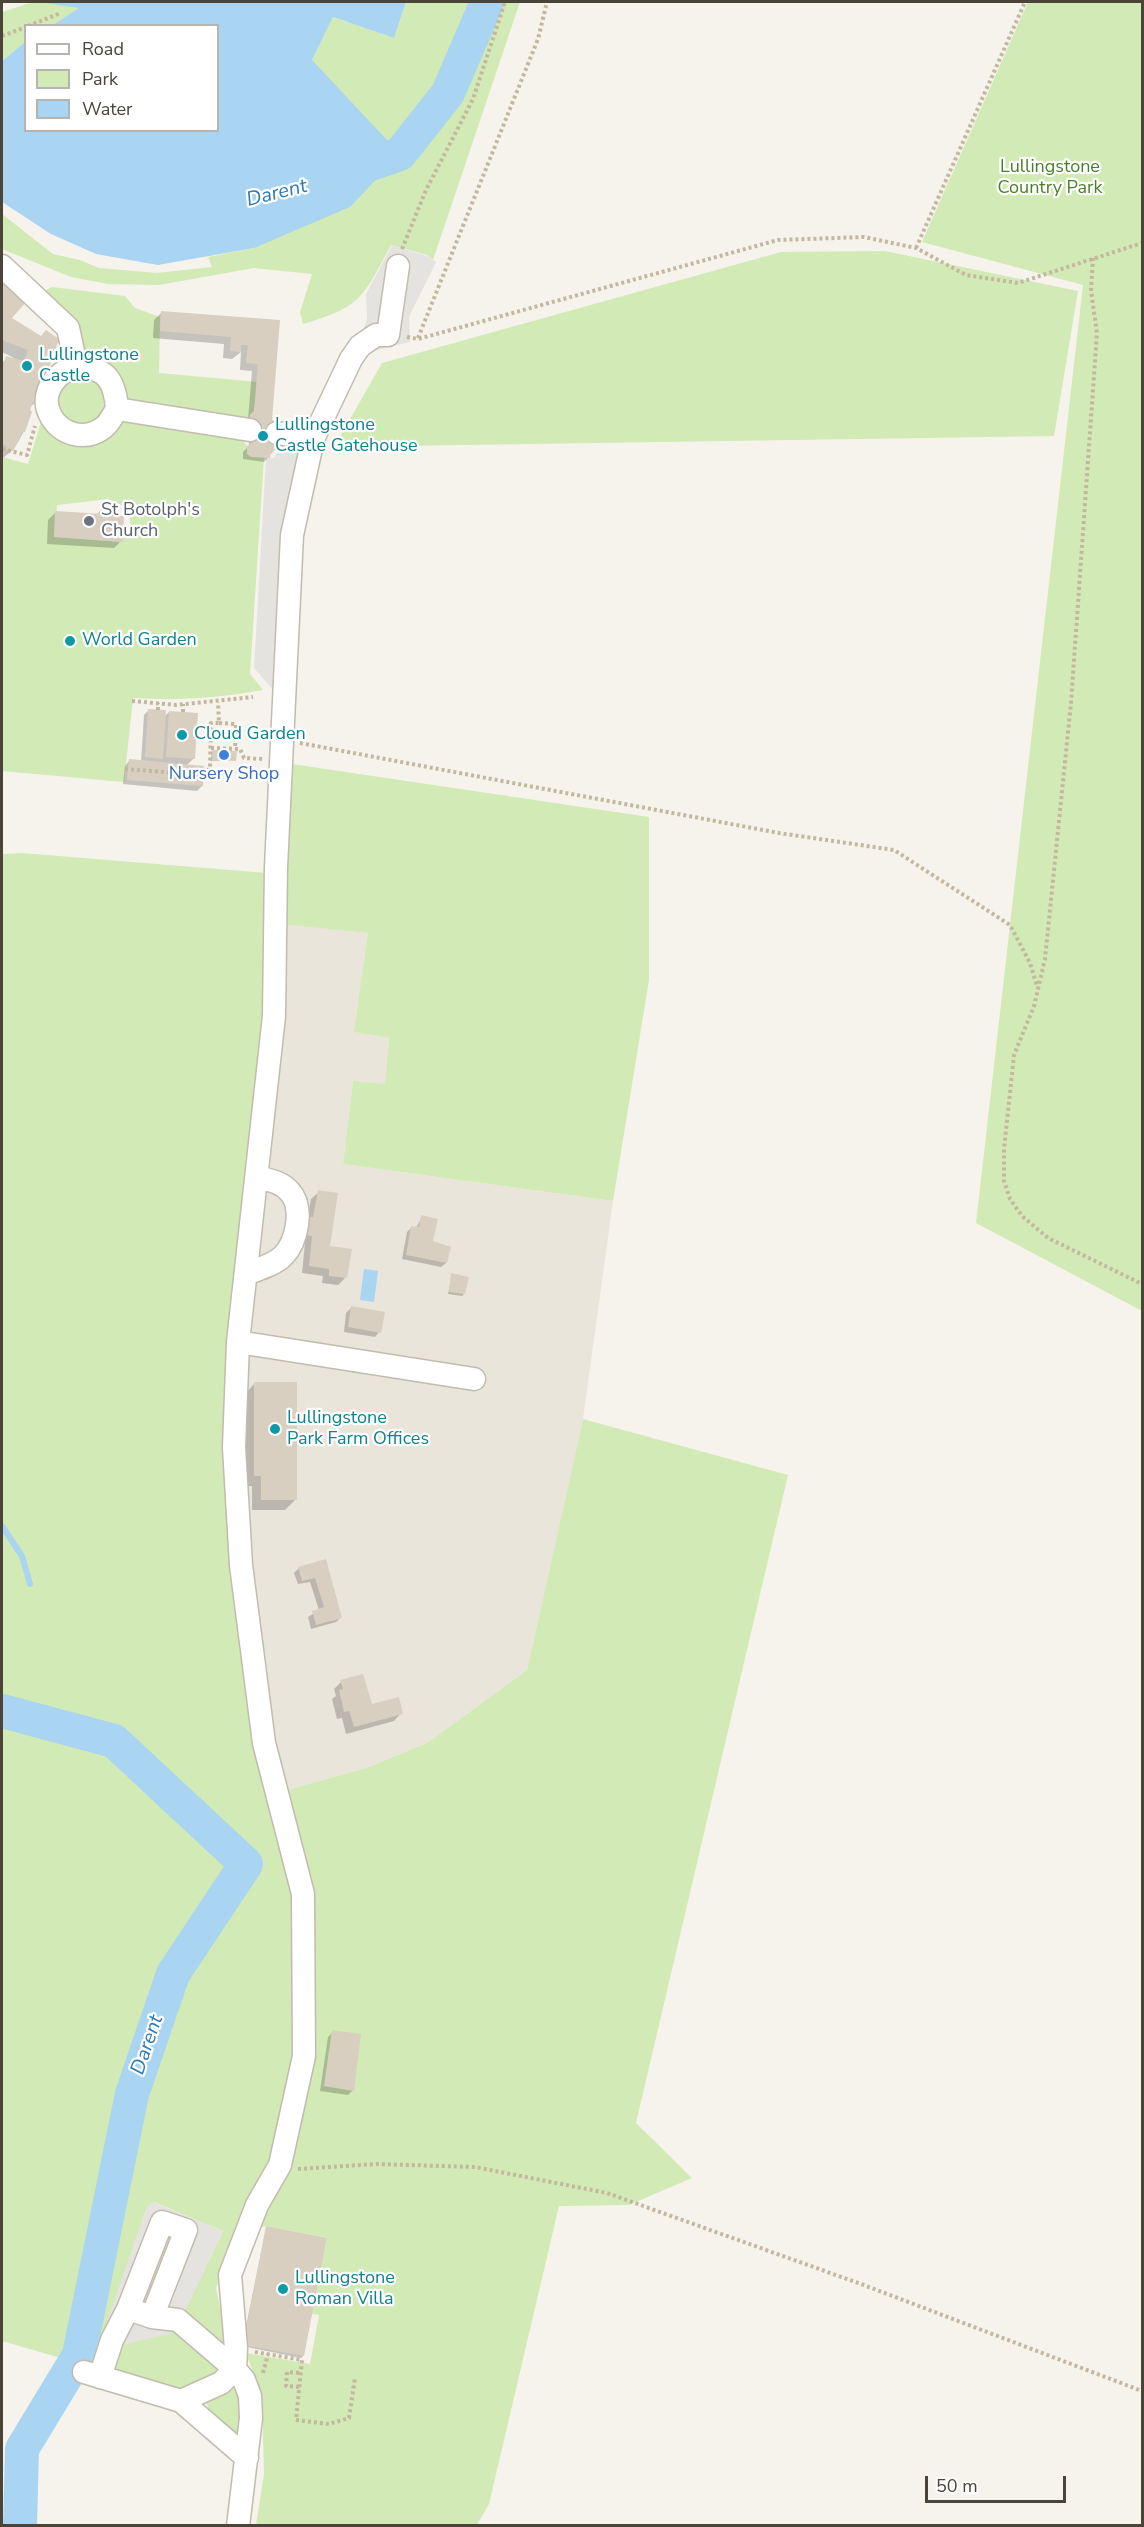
<!DOCTYPE html>
<style>
body{margin:0}
#map{position:relative;width:1144px;height:2527px;overflow:hidden;background:#f6f3ec;font-family:"Nunito Sans",sans-serif}
canvas{display:block}
.frame{position:absolute;inset:0;border:3px solid #4b4439;pointer-events:none}
.legend{position:absolute;left:24px;top:24px;width:195px;height:108px;box-sizing:border-box;background:#fff;border:2px solid #b7b4b0;margin:0;padding:8px 10px;list-style:none;font-size:18px;color:#4b4439}
.legend li{display:flex;align-items:center;gap:12px;height:30px}
.legend b{width:30px;border:2px solid #b7b4b0}
.scale{position:absolute;left:925px;top:2476px;width:141px;height:27px;box-sizing:border-box;border:3px solid #4b4439;border-top:0;padding-left:8px;font-size:18px;line-height:21px;white-space:nowrap;color:#4b4439;-webkit-text-stroke:4px #fff;paint-order:stroke}
</style>
<div id="map">
<canvas width="1144" height="2527"></canvas>
<div class="frame"></div>
<ul class="legend">
<li><b style="height:8px;background:#fff"></b>Road</li>
<li><b style="height:16px;background:#d2eab5"></b>Park</li>
<li><b style="height:16px;background:#a9d4f2"></b>Water</li>
</ul>
<div class="scale">50 m</div>
</div>
<script>
const c = document.querySelector('canvas').getContext('2d');
c.lineJoin = 'round';
function paint(path, color) { c.fillStyle = color; c.fill(path, 'evenodd'); }
function trace(path, color, width, dash) { c.strokeStyle = color; c.lineWidth = width; c.lineCap = dash ? 'butt' : 'round'; c.setLineDash(dash || []); c.stroke(path); }
function write(font, color, halo, rows, align = 'center') {
  c.font = font + ' "Nunito Sans",sans-serif'; c.lineWidth = 4.5; c.setLineDash([]); c.textBaseline = 'middle'; c.strokeStyle = halo; c.fillStyle = color; for (const [text, x, y, turn = 0] of rows) {
    c.save(); c.translate(x, y); c.rotate((+turn || 0) * Math.PI / 180); c.textAlign = isNaN(turn) ? turn : align; if (halo) c.strokeText(text, 0, 0); c.fillText(text, 0, 0); c.restore();
  }
}
const residential = new Path2D(`
 M271,922l97,11 -13,99 34,6 -4,47 -32,-3 -10,82 270,37 -30,218 -56,251 -100,73 -61,25 -82,23 -50,-230z`);
const green = new Path2D(`
 M33,2l34,2 13,4 -27,17 -27,1 -1,16 -23,19v-49z
 M406,2h114l-87,258 -6,-5 -36,-10c-28,52 -29,62 -88,79l-3,-12 12,-38 -58,-6 -95,17 -51,-1 -37,-7 -69,-28v-35l51,40 27,6 19,8 58,5 55,-6 -4,-10 46,-9 58,-188 21,-43 61,21z
 M1028,2h114v1309l-166,-88 107,-938 -161,-43z
 M885,251l193,40 -24,145 -720,11 48,-84 399,-111z
 M52,287l73,9 10,12 25,9 -1,56 99,9 -4,29 -4,4v8l-113,-15 -53,-49 -42,-67z
 M77,373l26,10 5,28 -22,18 -26,-10 -5,-28z
 M123,418l116,18 8,10 17,11 -14,217 13,16c-45,8 -85,11 -130,8l-9,84 -122,-11v-314l26,7 13,-42 18,18 28,3zM109,499l18,9 4,18h-7l-2,16 -68,-5 3,-32z
 M292,764l357,53v163l-36,221 -270,-37 10,-83 32,3 4,-46 -35,-6 14,-99 -97,-10 -37,638 50,230 82,-23 61,-25 100,-73 56,-251 205,56 -152,648 56,55 -63,27 -70,1 -70,298 -12,21h-221l8,-51 -2,-78 -16,-43 64,11 9,-49 -7,-1 15,-76 -61,-12 -30,7 -20,55 13,62 -8,28 -39,17 -71,-22 5,-27 62,-26 11,-18 34,-71 -69,-29 -62,165 -90,-26v-1487l20,-1 245,20z
 M233,2388l8,10 2,47 -34,-31 -2,-11 11,-9z`);
const parking = new Path2D(`
 M392,245l35,11 9,6 -27,55 1,25 -37,9 -13,-14 7,-17 -1,-26z
 M280,448l20,3 -20,247 -26,-30 12,-210h8z
 M153,2202l70,29 -34,71 -19,32 -54,12 -14,-10 45,-130z`);
const water = new Path2D(`
 M39,2h367l-12,36 -61,-21 -21,43 88,94 -50,53 -96,41 -96,17 -62,-11 -45,-20 -49,-32v-141l23,-19 1,88h192v-104l-165,-1 26,-17z
 M364,1269l14,2 -4,31 -14,-2z`);
const shadow = new Path2D(`
 M2,280l8,38 31,20v46l-6,6 1,12 -6,5 -6,24 -10,18 -12,10v-96l5,-5h7l-12,-6z
 M162,312l116,9 -8,100 6,27 -12,14 -21,-3v-7l6,-6 -1,-27 4,-48 -12,-1 1,-18 -9,7 -9,-1 1,-14 -71,-6 1,-18z
 M104,507l17,34 -7,7 -67,-4 1,-24 8,-8 40,3z
 M148,711l16,6 5,-5 25,46 -8,8 16,20 -5,5 -74,-7 2,-18 4,-5 12,1 3,-47z
 M212,752l23,8 -25,1z
 M319,1192l10,55 16,31 -7,7 -16,-2 1,-7 -21,-3 3,-30 -9,-1 12,-24 3,-19z
 M422,1217l10,25 14,21 -5,4 -39,-8 5,-27 4,-4h5z
 M452,1275l12,19 -2,2 -14,-2z
 M351,1308l28,24 -4,5 -31,-5 2,-19z
 M255,1383l40,117 -10,10h-33v-24h-7v-92z
 M325,1561l16,56 -5,5 -25,7 -3,-12 11,-7 -9,-28 -12,2 -4,-11 5,-5z
 M341,1682l30,24 30,7 -7,8 -48,13 -4,-16 -5,1 -5,-20 4,-3 -2,-7z
 M333,2032l20,58 -5,5 -28,-4 8,-54z
 M266,2228l37,128 -2,2 -59,-12z`);
const stream = new Path2D(`
 M2,1526l20,30 8,28`);
const river = new Path2D(`
 M354,170l46,-16 48,-61 39,-91
 M2,1711l112,30 132,123 -73,110 -41,120 -53,261 -57,94 -2,77`);
const building = new Path2D(`
 M2,278l25,23 -15,17 29,18 5,-6 13,9 -16,46 -3,-2 -4,9 4,2 -3,9 -4,-1 -3,8 2,2 -7,20h-3l-9,19 -6,-1 -1,-4 -4,-2v-76l4,-12 18,5 4,-11 -26,-10z
 M161,311l119,9 -8,100 7,3 -4,19 3,3 -2,5 -5,1 -1,7 -19,-1 -4,-3v-8l7,-4v-15l-4,-4v-8l4,-4 4,-47 -12,-1 2,-18h-7v7l-11,-1 1,-14 -71,-6z
 M103,505l11,1v9l10,1 -1,26 -69,-5 1,-26 48,3z
 M148,709l18,1 -3,49 -18,-2z
 M169,711l29,2 -3,46 -29,-2z
 M212,750l25,1 -1,10 -24,-1z
 M129,759l75,7 -1,20 -76,-6z
 M318,1190l20,3 -8,53 22,3 -5,29 -18,-2v-7l-20,-3 3,-30 -10,-2 2,-18 9,1z
 M421,1215l17,4 -5,22 18,6 -4,16 -41,-8 5,-29 8,1z
 M451,1273l18,4 -4,17 -16,-2z
 M351,1306l34,6 -4,21 -33,-6z
 M254,1382h43v118h-36v-24h-7z
 M326,1559l16,59 -26,7 -4,-14 12,-4 -9,-29 -13,3 -4,-14z
 M363,1674l9,30 27,-7 4,17 -49,13 -5,-16 -5,1 -5,-22 4,-1 -3,-9z
 M332,2030l29,4 -7,57 -30,-5z
 M266,2226l61,12 -23,118 -61,-11z`);
const path = new Path2D(`
 M28,26l33,-13
 M2,36l24,-9
 M916,248l109,-246
 M402,249l24,-59 47,-91 32,-97
 M1093,258l-2,33 6,42 -26,370 -26,256 -11,47 -20,49 -10,94v32l6,18 12,17 26,22 94,46
 M407,337l11,2 360,-99 86,-3 52,11 50,27 52,8 124,-40
 M418,338l120,-299 9,-37
 M2,449l25,6 8,-29
 M132,701l44,4 77,-8
 M158,710v-7
 M183,712v-8
 M219,723l17,1 -1,25
 M300,743l479,90 115,17 116,75 20,38 8,26
 M211,748l29,1 4,9 19,1
 M125,769l79,6 6,-7 1,-45h8l-1,-21
 M298,2169l78,-5 99,3 132,26 254,91 281,107
 M255,2352l47,8 -6,60 33,4 20,-6 6,-40
 M263,2373l5,-19
 M299,2387l-13,-1 1,-14 14,1`);
const minor = new Path2D(`
 M2,266l66,62 8,37
 M76,365c30,3 39,15 41,44 -4,6 -8,15 -14,19 -39,28 -89,-35 -27,-63z
 M117,409l133,21
 M277,433l36,6
 M246,1274c12,-5 28,-9 37,-18 14,-14 21,-48 7,-64 -8,-10 -21,-12 -33,-15
 M238,1342l236,37
 M128,2309l34,-87 24,8 -34,87
 M84,2372l97,29 66,57
 M100,2377l12,-37 16,-31 24,8 26,3 57,49 9,11 6,16 1,22 -13,108
 M181,2401l40,-18 14,-14 1,-21 -6,-73 27,-70 23,-40 24,-109 -1,-162 -39,-151 -23,-178 -7,-118 4,-105 36,-326 2,-149 16,-332 21,-96 38,-80 9,-13 16,-11h12l10,-69`);
const markers = [
 [27,366,6,"#0f9aa8"],
 [263,436,6,"#0f9aa8"],
 [89,521,6,"#6b7280"],
 [70,641,6,"#0f9aa8"],
 [182,735,6,"#0f9aa8"],
 [224,755,6,"#3f7fe0"],
 [275,1429,6,"#0f9aa8"],
 [283,2289,6,"#0f9aa8"]
];
const parkNames = [
 ["Lullingstone",1050,168],
 ["Country Park",1050,189]
];
const cultureNames = [
 ["Lullingstone",39,356],
 ["Castle",39,377],
 ["Lullingstone",275,426],
 ["Castle Gatehouse",275,447],
 ["World Garden",82,641],
 ["Cloud Garden",194,735],
 ["Lullingstone",287,1419],
 ["Park Farm Offices",287,1440],
 ["Lullingstone",295,2279],
 ["Roman Villa",295,2300]
];
const worshipNames = [
 ["St Botolph's",101,511],
 ["Church",101,532]
];
const shopNames = [
 ["Nursery Shop",224,775]
];
const waterNames = [
 ["Darent",277,194,-14],
 ["Darent",148,2045,-71]
];
paint(residential, '#eae5da');
paint(green, '#d2eab5');
paint(parking, '#e5e3e0');
paint(water, '#a9d4f2');
paint(shadow, '#0003');
trace(stream, '#a9d4f2', 6);
trace(river, '#a9d4f2', 34);
paint(building, '#d8cfc1');
trace(minor, '#c2bbae', 25);
trace(path, '#c4b79f', 4, [3, 3]);
trace(minor, '#fff', 22);
for (const [x, y, r, color] of markers) { const dot = new Path2D(); dot.arc(x, y, r, 0, 2 * Math.PI); c.fillStyle = color; c.fill(dot); trace(dot, '#fff', 2); }
write('18px', '#4a7f2a', '#fff', parkNames);
write('18px', '#0d838f', '#fff', cultureNames, 'left');
write('18px', '#5b616d', '#fff', worshipNames, 'left');
write('18px', '#366cbe', '#fff', shopNames);
write('italic 20px', '#2e7ab2', '#fff', waterNames);
</script>
